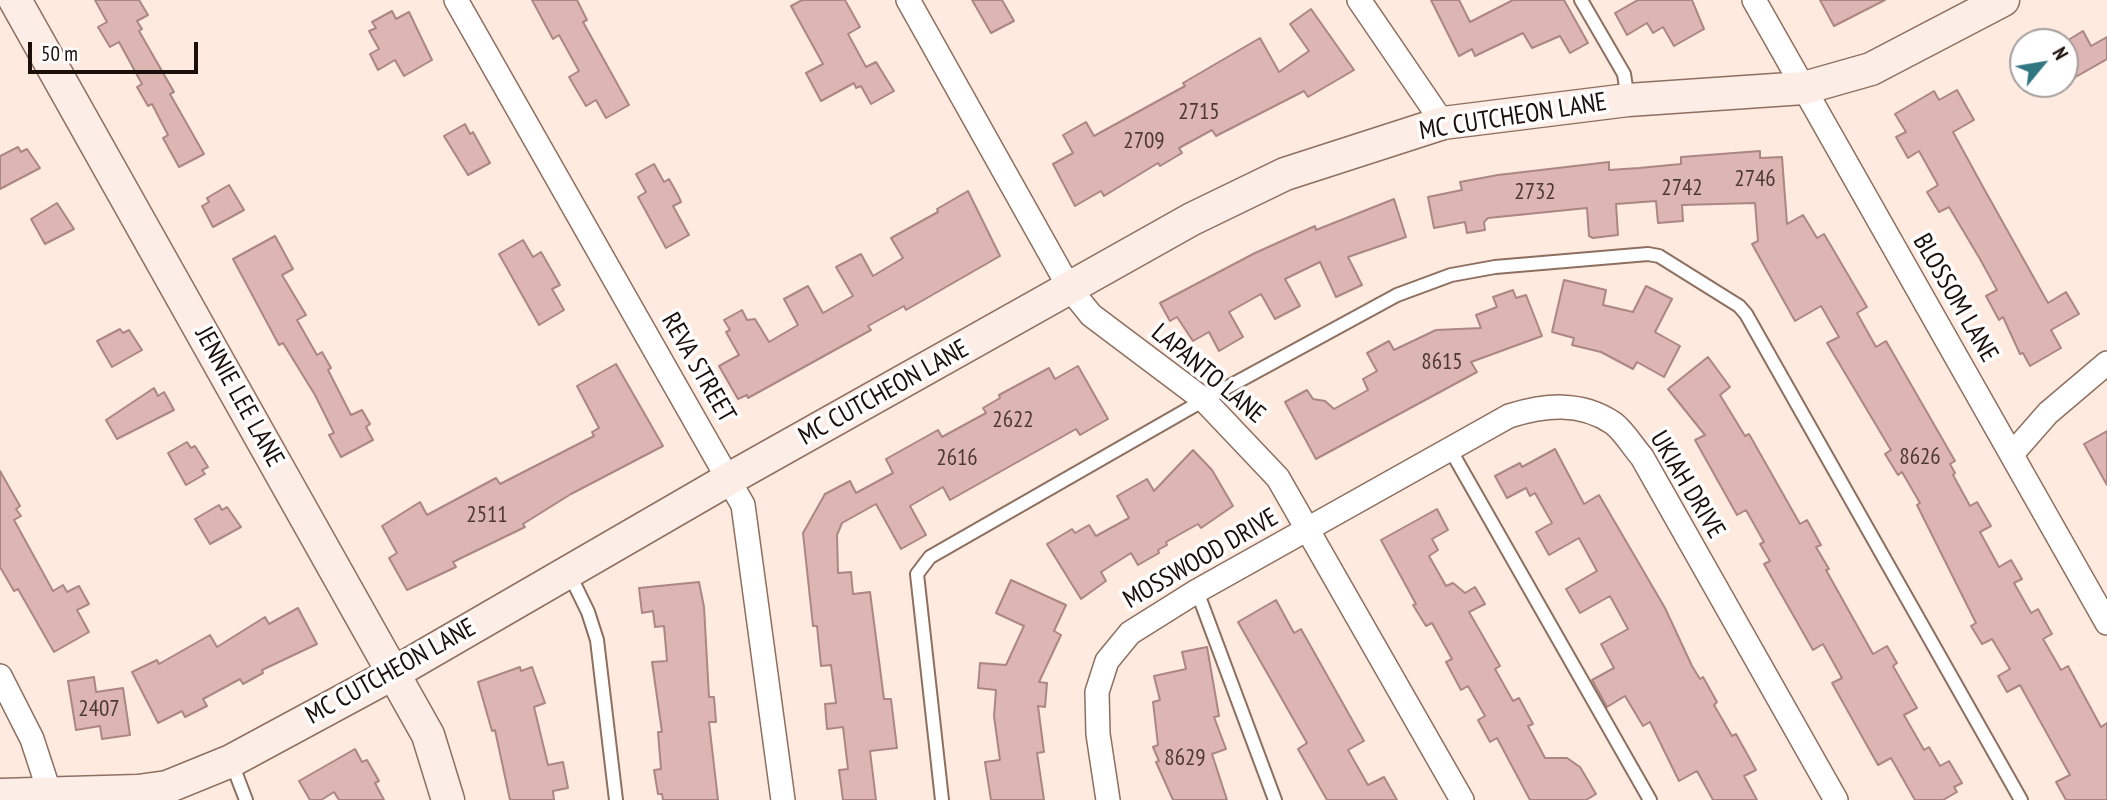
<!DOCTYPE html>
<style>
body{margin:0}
#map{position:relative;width:2107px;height:800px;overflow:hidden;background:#ffeadf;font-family:"PT Sans Narrow",sans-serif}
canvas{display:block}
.north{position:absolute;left:2009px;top:28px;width:70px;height:70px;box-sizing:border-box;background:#fff;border:2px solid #a49f9d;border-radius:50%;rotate:60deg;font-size:19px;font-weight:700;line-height:28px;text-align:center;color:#1b0f09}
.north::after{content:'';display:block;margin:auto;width:24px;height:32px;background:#307782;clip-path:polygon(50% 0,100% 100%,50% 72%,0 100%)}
.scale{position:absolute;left:28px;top:42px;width:170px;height:32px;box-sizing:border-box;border:4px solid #1b0f09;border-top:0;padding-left:9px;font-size:21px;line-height:24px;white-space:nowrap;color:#1b0f09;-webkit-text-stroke:5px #fff;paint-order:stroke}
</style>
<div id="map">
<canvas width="2107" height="800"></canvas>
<div class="north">N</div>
<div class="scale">50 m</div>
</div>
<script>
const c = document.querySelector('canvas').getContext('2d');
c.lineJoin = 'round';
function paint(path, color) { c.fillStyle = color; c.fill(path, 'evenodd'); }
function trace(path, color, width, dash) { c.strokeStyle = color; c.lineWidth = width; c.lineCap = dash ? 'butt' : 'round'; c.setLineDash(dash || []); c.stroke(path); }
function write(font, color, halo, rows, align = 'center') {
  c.font = font + ' "PT Sans Narrow",sans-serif'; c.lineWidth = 7; c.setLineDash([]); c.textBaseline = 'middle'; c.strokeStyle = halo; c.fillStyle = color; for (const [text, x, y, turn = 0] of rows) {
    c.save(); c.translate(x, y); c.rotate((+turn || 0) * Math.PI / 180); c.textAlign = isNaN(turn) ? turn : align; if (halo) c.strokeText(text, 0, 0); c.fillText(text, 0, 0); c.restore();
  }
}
const building = new Path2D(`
 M95,0h44l9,15 -11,6 5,8 -3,2 35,61 -4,2 34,60 -25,13 -16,-29 5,-3 -16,-31 -4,2 -11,-19 5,-3 -23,-42 -9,5 -12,-20 9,-5z
 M532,0h45l10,20 -4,2 46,83 -23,13 -10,-18 -10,6 -17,-29 10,-6 -20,-36 -6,4z
 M802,0h43l15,27 -12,7 18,33 10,-5 18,29 -23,13 -10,-18 -5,2 -2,-5 -33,18 -15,-28 17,-9 -32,-58z
 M972,0h30l12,21 -23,12z
 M1431,0h28l11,22 43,-22h51l24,43 -18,10 -10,-17 -28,12 -9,-15 -48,23 -3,-7 -13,7z
 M1638,0h54l12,29 -30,17 -11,-19 -10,6 -6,-10 -20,12 -12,-22z
 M1820,0h65l-51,26z
 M1311,9l43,61 -46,27 -4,-6 -88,45 -4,-6 -33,18 3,5 -22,13 -2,-3 -54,33 -3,-5 -26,15 -22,-42 20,-11 -10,-18 23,-13 8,14 91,-50 -2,-3 77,-45 19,34 30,-21 -19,-27z
 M392,11l4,8 13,-7 23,48 -28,16 -9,-16 -17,10 -8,-16 9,-5 -10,-18 7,-3 -4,-6z
 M2083,31l8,15 16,-9v22l-35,20 -7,-12v-25z
 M1957,90l17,30 -21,12 30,55 65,116 18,-11 13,22 -28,16 10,18 -31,18 -7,-13 -3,1 -17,-37 -4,3 -13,-24 11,-6 -17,-31 -31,-52 -10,5 -12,-20 11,-7 -19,-34 -11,7 -12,-21 10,-5 -11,-18 39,-23 5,9z
 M465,124l5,10 3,-2 17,31 -22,12 -24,-39z
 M18,147l3,5 6,-3 13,19 -40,21v-33z
 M1760,151v7l22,-1 5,67 16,-9 14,23 7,-4 43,73 -10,6 19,34 10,-6 69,120 -5,3 5,9 -2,2 17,31 7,-4 14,24 -11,6 19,35 12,-7 11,19 -8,4 17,30 7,-4 14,25 -9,5 18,31 7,-4 33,61 6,-4v77h-41l-10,-18 14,-7 -50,-90 -13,7 -9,-16 12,-7 -18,-30 -10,5 -11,-18 5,-3 -59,-118 3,-2 -18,-31 -4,3 -13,-21 6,-4 -64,-107 12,-6 -18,-31 -26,15 -43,-77 6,-3 -3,-38 -73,2 1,16 -25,2 -2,-22 -40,3 2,31 -25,3 -4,-2 -2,-28 -99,10 -4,4 1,8 -18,3 -2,-11 -31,6 -6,-31 34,-7 -2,-8 38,-7 111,-13v8l30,-2 42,-4v-7z
 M654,164l10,18 5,-3 10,18 2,5 -8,4 16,29 -23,13 -28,-51 8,-5 -10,-18z
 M229,185l15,25 -31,17 -11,-21 7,-4 -2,-4z
 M968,191l32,65 -94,54 -2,-4 -36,20 3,4 -123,68 -1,-3 -9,4 -19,-33 20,-11 -13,-23 4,-2 -6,-10 18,-10 5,10 8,-1 14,23 29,-17 -14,-26 24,-13 15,27 30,-17 -17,-29 25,-13 12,22 30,-18 -12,-20 47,-26 -1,-3z
 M1394,199l12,38 -58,20 14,28 -26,12 -16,-35 -35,17 15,27 -25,13 -14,-25 -32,18 14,25 -24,14 -10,-19 -16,9 -16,-24 -7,4 -10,-18 95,-50 60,-27 1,4z
 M57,203l17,26 -29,15 -14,-25z
 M275,236l18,33 -11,6 24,40 -9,5 20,35 5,-3 9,16 -3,2 23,45 11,-5 8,14 -4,3 7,13 -32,17 -12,-22 5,-2 -19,-38 -32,-52 -4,2 -46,-86z
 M523,240l10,17 8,-5 19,33 -8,4 12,21 -25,15 -40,-71z
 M1564,280l42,10 -3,15 30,7 13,-26 26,13 -17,33 25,14 -16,31 -27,-15 -4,7 -32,-17 -29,-7 2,-7 -22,-6z
 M1513,290l3,8 10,-3 16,41 -71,26 6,10 -161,87 -31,-57 22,-12 6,9 12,2 9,8 34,-19 -5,-11 14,-8 -10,-18 22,-12 5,9 42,-20 45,-2 -5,-13 21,-8 -4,-10z
 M120,329l3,4 6,-3 13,20 -30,17 -15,-26z
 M1708,357l22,30 -10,8 25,41 4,-2 51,90 7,-4 14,25 -5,2 13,22 -3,1 47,84 14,-8 10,17 -4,3 24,42 -13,7 20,35 5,-3 11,19 9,-5 13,22 -8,4 3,5 -14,8h-28l-24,-42 -13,7 -46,-82 10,-5 -19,-34 -10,6 -49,-86 6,-3 -10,-17 4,-2 -18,-32 -9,5 -42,-75 10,-5 -37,-46z
 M616,364l47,82 -92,48 -48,30 2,3 -72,35 3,5 -49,23 -18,-32 8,-5 -15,-27 38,-24 7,13 69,-37 4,6 94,-48 -2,-4 7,-4 -22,-42z
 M1078,366l30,53 -28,16 -4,-6 -126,71 -7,-13 -33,19 16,29 -25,14 -25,-45 -34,19 -5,12 1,38 13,-1 2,22 17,-2 14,107h7l6,49 -27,3 6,49h-33l-4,-30 9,-1 -5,-42 -16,2 -2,-25 11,-1 -5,-38 -10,1 -4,-40h-4l-10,-93 22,-39 25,-13 6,12 37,-20 -7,-14 52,-29 4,7 44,-24 -3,-5 17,-10 -1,-3 50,-27 6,11z
 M154,388l4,8 6,-4 10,18 -57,29 -11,-19z
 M2107,431v54l-23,-41z
 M187,442l4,6 4,-2 13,21 -6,3 3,4 -19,11 -18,-32z
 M1555,449l29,55 15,-9 66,113 27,58 8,13 3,-2 14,25 -3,3 18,31 4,-2 20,36 -12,6 13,24h-44l-16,-29 -18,10 -29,-59 -7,4 -18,-30 -18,11 -15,-27 22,-12 -13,-24 27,-15 -18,-33 -30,17 -14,-24 31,-18 -18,-33 -30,17 -13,-23 16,-9 -17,-30 -5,3 -4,-8 -19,10 -12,-22 25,-13 2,4z
 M1193,450l19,20 21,36 -32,22 -3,-4 -32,18 1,3 -9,5 1,3 -21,12 -7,-12 -30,19 5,9 -25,18 -34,-55 25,-15 3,4 14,-8 7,11 33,-18 -12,-22 30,-17 7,12z
 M0,471l20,35 -4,3 5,7 -7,4 39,71 10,-6 4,7 12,-6 10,18 -12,6 12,22 -35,20 -36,-63 -4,2 -14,-24z
 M219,505l3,5 5,-3 14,20 -31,17 -15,-25z
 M1437,509l11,21 -16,9 6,11 -9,6 17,30 7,-3 12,10 10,-6 10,17 -16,8 31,54 -5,3 18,32 6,-3 14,26 -5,2 17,32h22l13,9 16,27 -10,6h-56l-33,-62 -7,4 -12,-22 7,-4 -17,-30 -7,4 -15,-28 6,-3 -20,-36 -6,3 -13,-21 3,-1 -35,-64z
 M1011,580l55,25 -12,26 7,4 -22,47 8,1 -2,24 -7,-1 6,46 -7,1 7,47h-53l-6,-38 15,-2 -6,-44 2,-26 -18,-2 2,-25 26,2 18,-39 -28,-13z
 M699,582l5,25 5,90h5l2,25h-7l9,78h-55l-1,-6h-4l-4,-24 7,-1 -3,-37h4l-10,-70 15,-1 -3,-35 -9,1 -2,-16 -11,2 -3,-25z
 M1276,600l18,33 7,-4 63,112 -16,9 20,35 16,-8 13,23h-70l-29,-51 9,-6 -69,-121z
 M298,608l19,36 -55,26 1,3 -20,11 -3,-5 -37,20 4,7 -22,11 -3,-6 -24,12 -26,-51 25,-12 2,4 51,-29 7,12 48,-30 4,7z
 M1207,647l12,69 -5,1 12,32 -14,5 15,46h-54l-17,-38 3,-1 -6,-14 5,-2 -5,-43 7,-2 -6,-24 32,-7 -4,-17z
 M520,667l1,4 11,-4 13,36 -11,4 14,58 15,-3 5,26 -15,3 1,9h-44l-15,-70 -3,1 -14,-49z
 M94,677l2,15 27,-4 7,47 -28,4 -2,-13 -24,4 -8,-49z
 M355,749l7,13 5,-2 12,21 -4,2 9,17h-45l-5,-8 -13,8h-11l-11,-19z`);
const lane = new Path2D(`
 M1581,0l43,74 4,26
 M1450,449l200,351
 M568,571l20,41 9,28 19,160
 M1197,591l78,209
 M231,761l15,39
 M942,800l-25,-226 13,-17 274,-157 193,-105 54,-20 44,-8 153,-13 11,2 80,50 7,8 275,486`);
const street = new Path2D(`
 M456,0l287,505 40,295
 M908,0l162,289 21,26 113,85 74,78 184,322
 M1359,0l84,123
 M1754,0l353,623
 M2012,454l36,-41 59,-50
 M0,676l32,63 20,61
 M1108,800l-10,-66 -1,-42 10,-31 23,-28 67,-42 312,-175c36,-11 71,-15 104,7 11,8 20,24 29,34l194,343`);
const secondary = new Path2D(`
 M15,0l413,735 20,65
 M0,795l138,-4 29,-4 64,-26 163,-88 335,-194 463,-260 93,-45 158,-51 185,-23 176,-12 67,-19 132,-69`);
const numberNames = [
 ["2715",1199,112],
 ["2709",1144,141],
 ["2746",1755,179],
 ["2742",1682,188],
 ["2732",1535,192],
 ["8615",1442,362],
 ["2622",1013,420],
 ["8626",1920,457],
 ["2616",957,458],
 ["2511",487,515],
 ["2407",99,709],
 ["8629",1185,758]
];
const streetNames = [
 ["MC CUTCHEON LANE",1513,117,-9],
 ["BLOSSOM LANE",1955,298,60],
 ["REVA STREET",698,368,60],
 ["LAPANTO LANE",1208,374,40],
 ["MC CUTCHEON LANE",884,393,-29],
 ["JENNIE LEE LANE",239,397,61],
 ["UKIAH DRIVE",1687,485,59],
 ["MOSSWOOD DRIVE",1201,559,-30],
 ["MC CUTCHEON LANE",391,672,-29]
];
paint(building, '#ddb5b2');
trace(building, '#ab8683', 2);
trace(lane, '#8e6f5f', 16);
trace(street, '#8e6f5f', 26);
trace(secondary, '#8e6f5f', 35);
trace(lane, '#fff', 12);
trace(street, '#fff', 23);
trace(secondary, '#fcede7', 32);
write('23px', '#4c3833', null, numberNames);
write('26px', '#1b0f09', '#fff', streetNames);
</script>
